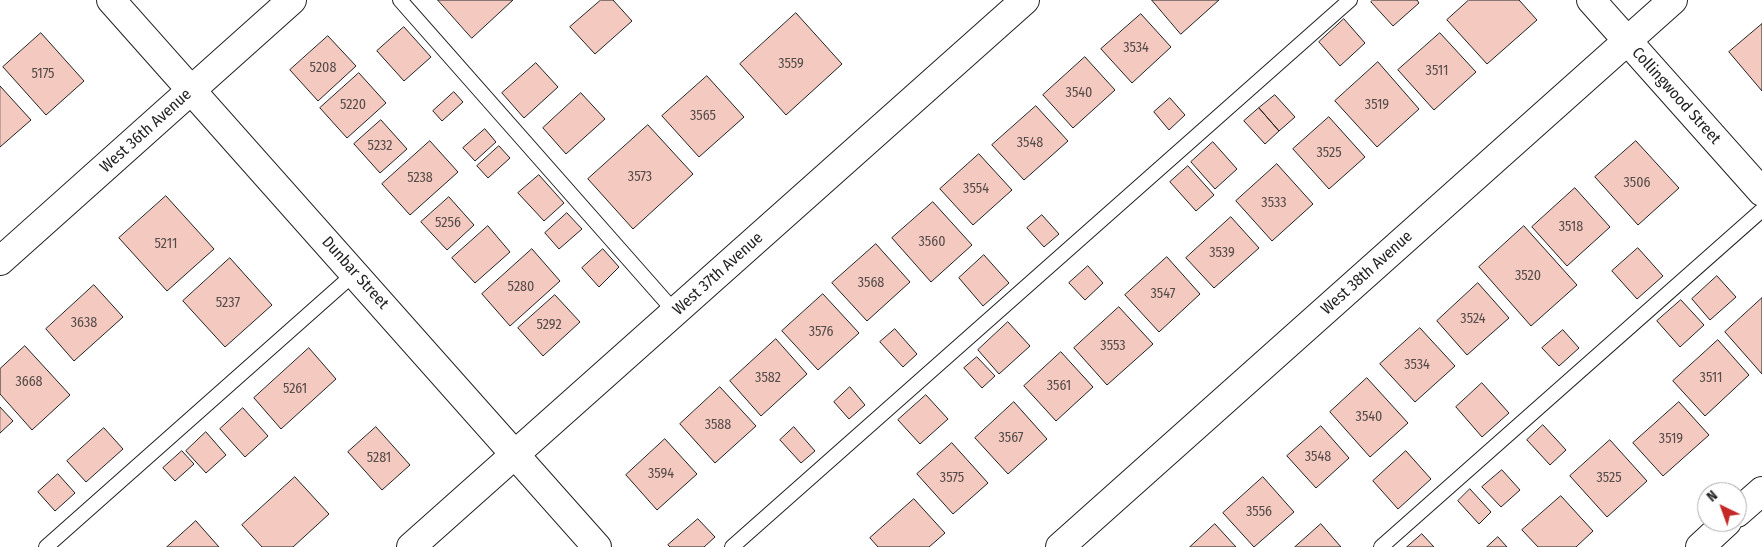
<!DOCTYPE html>
<style>
body{margin:0}
#map{position:relative;width:1762px;height:547px;overflow:hidden;background:#fff;font-family:"Fira Sans Condensed",sans-serif}
canvas{display:block}
.north{position:absolute;left:1697px;top:482px;width:50px;height:50px;box-sizing:border-box;background:#fff;border:1px solid #a7a7a7;border-radius:50%;rotate:318deg;font-size:14px;font-weight:700;line-height:20px;text-align:center;color:#222}
.north::after{content:'';display:block;margin:auto;width:18px;height:22px;background:#c62828;clip-path:polygon(50% 0,100% 100%,50% 72%,0 100%)}
</style>
<div id="map">
<canvas width="1762" height="547"></canvas>
<div class="north">N</div>
</div>
<script>
const c = document.querySelector('canvas').getContext('2d');
c.lineJoin = 'round';
function paint(path, color) { c.fillStyle = color; c.fill(path, 'evenodd'); }
function trace(path, color, width, dash) { c.strokeStyle = color; c.lineWidth = width; c.lineCap = dash ? 'butt' : 'round'; c.setLineDash(dash || []); c.stroke(path); }
function write(font, color, halo, rows, align = 'center') {
  c.font = font + ' "Fira Sans Condensed",sans-serif'; c.lineWidth = 4; c.setLineDash([]); c.textBaseline = 'middle'; c.strokeStyle = halo; c.fillStyle = color; for (const [text, x, y, turn = 0] of rows) {
    c.save(); c.translate(x, y); c.rotate((+turn || 0) * Math.PI / 180); c.textAlign = isNaN(turn) ? turn : align; if (halo) c.strokeText(text, 0, 0); c.fillText(text, 0, 0); c.restore();
  }
}
const building = new Path2D(`
 M438,0h75l-41,38z
 M601,0h12l19,21 -37,33 -25,-27z
 M1152,0h67l-38,34z
 M1373,0h44l2,3 -26,23 -22,-24z
 M1469,0h50l18,20 -50,44 -40,-44z
 M796,13l46,51 -56,51 -46,-51z
 M1141,14l30,33 -39,36 -31,-34z
 M1344,19l21,24 -25,23 -21,-24z
 M1762,24v67l-33,-39z
 M404,27l27,30 -27,24 -27,-30z
 M41,33l43,48 -38,34 -43,-48z
 M1440,33l36,39 -42,38 -36,-40z
 M328,36l28,30 -38,35 -28,-31z
 M1085,57l30,33 -42,38 -30,-33z
 M1378,62l41,47 -42,38 -42,-46z
 M536,63l22,24 -34,31 -22,-25z
 M359,73l27,30 -39,35 -27,-30z
 M707,76l37,41 -45,40 -37,-41z
 M0,86l31,34 -31,27z
 M454,92l9,10 -21,19 -9,-10z
 M581,93l24,26 -39,35 -23,-26z
 M1275,95l20,22 -16,14 -20,-23z
 M1170,98l15,17 -16,15 -15,-18z
 M1036,106l32,35 -44,39 -32,-35z
 M1259,108l20,23 -14,13 -21,-23z
 M1329,117l36,40 -36,32 -36,-40z
 M381,120l26,29 -27,24 -26,-29z
 M648,125l45,49 -60,55 -45,-50z
 M485,129l11,13 -21,19 -12,-13z
 M430,141l28,31 -48,43 -28,-31z
 M1636,141l43,47 -41,37 -43,-48z
 M1213,142l24,27 -22,20 -24,-27z
 M499,146l11,12 -22,20 -11,-12z
 M979,154l33,36 -39,35 -33,-36z
 M1277,164l36,40 -41,37 -36,-40z
 M1188,166l26,29 -18,16 -26,-29z
 M539,175l25,28 -20,18 -26,-28z
 M1575,188l35,39 -43,39 -35,-39z
 M166,196l48,53 -47,42 -48,-53z
 M449,197l25,28 -27,25 -26,-28z
 M933,202l39,43 -41,37 -39,-44z
 M567,213l15,16 -23,20 -14,-16z
 M1042,215l17,19 -15,13 -17,-19z
 M1231,217l28,31 -45,40 -28,-30z
 M488,226l22,26 -35,31 -23,-25z
 M1524,226l53,59 -46,41 -52,-59z
 M876,244l34,38 -43,39 -35,-38z
 M1638,248l25,28 -26,23 -25,-28z
 M532,249l28,32 -50,45 -28,-32z
 M603,249l16,18 -20,20 -17,-19z
 M984,255l25,28 -26,23 -24,-28z
 M1167,257l33,37 -41,38 -34,-37z
 M230,258l42,47 -47,42 -42,-46z
 M1088,266l15,17 -18,17 -16,-17z
 M1717,276l19,21 -26,23 -18,-21z
 M1478,283l31,35 -42,37 -30,-34z
 M94,285l29,32 -49,44 -28,-32z
 M823,294l36,39 -41,37 -36,-39z
 M555,295l25,27 -37,34 -25,-28z
 M1762,298v76l-37,-42z
 M1681,300l23,25 -24,22 -23,-26z
 M1119,307l34,37 -46,41 -33,-37z
 M1008,322l22,24 -31,28 -21,-24z
 M1420,328l35,38 -40,36 -35,-38z
 M895,329l22,25 -14,13 -23,-25z
 M1563,330l16,18 -20,18 -17,-18z
 M776,339l31,35 -46,42 -31,-35z
 M1718,340l31,35 -44,41 -32,-35z
 M25,346l45,49 -38,35 -32,-36v-25z
 M309,348l27,31 -55,50 -27,-31z
 M1061,352l32,35 -37,34 -32,-35z
 M977,357l18,19 -13,12 -18,-20z
 M1367,378l41,45 -38,34 -40,-45z
 M1482,383l27,30 -27,24 -26,-30z
 M720,387l36,39 -41,37 -35,-39z
 M850,387l15,18 -16,14 -15,-17z
 M926,395l22,24 -28,25 -22,-24z
 M1014,402l33,37 -39,35 -33,-36z
 M1679,402l30,33 -46,41 -30,-33z
 M0,407l13,14 -13,12z
 M243,408l25,28 -23,21 -25,-28z
 M1543,425l23,25 -16,15 -23,-25z
 M1321,426l28,32 -33,30 -29,-32z
 M376,427l34,38 -28,25 -34,-38z
 M794,427l21,24 -14,12 -21,-23z
 M104,428l19,21 -37,33 -19,-21z
 M206,432l20,23 -20,18 -20,-22z
 M665,439l32,35 -40,36 -31,-35z
 M1610,440l37,41 -40,36 -37,-41z
 M952,443l36,40 -35,31 -36,-40z
 M182,451l12,13 -19,17 -12,-13z
 M1406,451l25,28 -33,30 -25,-28z
 M1502,470l18,20 -19,17 -19,-20z
 M58,474l17,19 -20,18 -17,-19z
 M295,477l34,37 -36,33h-31l-20,-22z
 M1263,477l31,35 -40,35 -31,-34z
 M1470,489l21,23 -12,12 -21,-23z
 M1561,496l32,35 -17,16h-38l-16,-17z
 M914,499l31,34 -16,14h-51l-8,-9z
 M698,519l17,18 -11,10h-34l-2,-2z
 M196,521l23,26h-52z
 M1215,524l21,23h-46z
 M1321,524l20,23h-46z
 M1422,534l12,13h-27z
 M1498,537l9,10h-20z`);
const lane = new Path2D(`
 M400,0l275,312
 M46,547l309,-274
 M732,547l618,-547
 M1381,547l381,-337`);
const street = new Path2D(`
 M1591,0l171,192
 M0,261l292,-261
 M1737,513l25,-22
 M411,547l614,-547
 M1060,547l613,-547
 M1700,547l27,-25`);
const secondary = new Path2D(`
 M111,0l486,547`);
const numberNames = [
 ["3534",1136,48],
 ["3559",791,64],
 ["5208",323,68],
 ["3511",1437,71],
 ["5175",43,74],
 ["3540",1079,93],
 ["5220",353,105],
 ["3519",1377,105],
 ["3565",703,116],
 ["3548",1030,143],
 ["5232",380,146],
 ["3525",1329,153],
 ["3573",640,177],
 ["5238",420,178],
 ["3506",1637,183],
 ["3554",976,189],
 ["3533",1274,203],
 ["5256",448,223],
 ["3518",1571,227],
 ["3560",932,242],
 ["5211",166,244],
 ["3539",1222,253],
 ["3520",1528,276],
 ["3568",871,283],
 ["5280",521,287],
 ["3547",1163,294],
 ["5237",228,303],
 ["3524",1473,319],
 ["3638",84,323],
 ["5292",549,325],
 ["3576",821,332],
 ["3553",1113,346],
 ["3534",1417,365],
 ["3582",768,378],
 ["3511",1711,378],
 ["3668",29,382],
 ["3561",1059,386],
 ["5261",295,389],
 ["3540",1369,417],
 ["3588",718,425],
 ["3567",1011,438],
 ["3519",1671,439],
 ["3548",1318,457],
 ["5281",379,458],
 ["3594",661,474],
 ["3575",952,478],
 ["3525",1609,478],
 ["3556",1259,512]
];
const streetNames = [
 ["Collingwood Street",1676,96,48],
 ["West 36th Avenue",146,131,-42],
 ["Dunbar Street",355,273,48],
 ["West 38th Avenue",1367,273,-42],
 ["West 37th Avenue",718,274,-42]
];
paint(building, '#f3c9c0');
trace(building, '#222', 1);
trace(lane, '#222', 16);
trace(street, '#222', 30);
trace(secondary, '#222', 30);
trace(lane, '#fff', 14);
trace(street, '#fff', 28);
trace(secondary, '#fff', 28);
write('14px', '#564c4a', null, numberNames);
write('16px', '#222', '#fff', streetNames);
</script>
